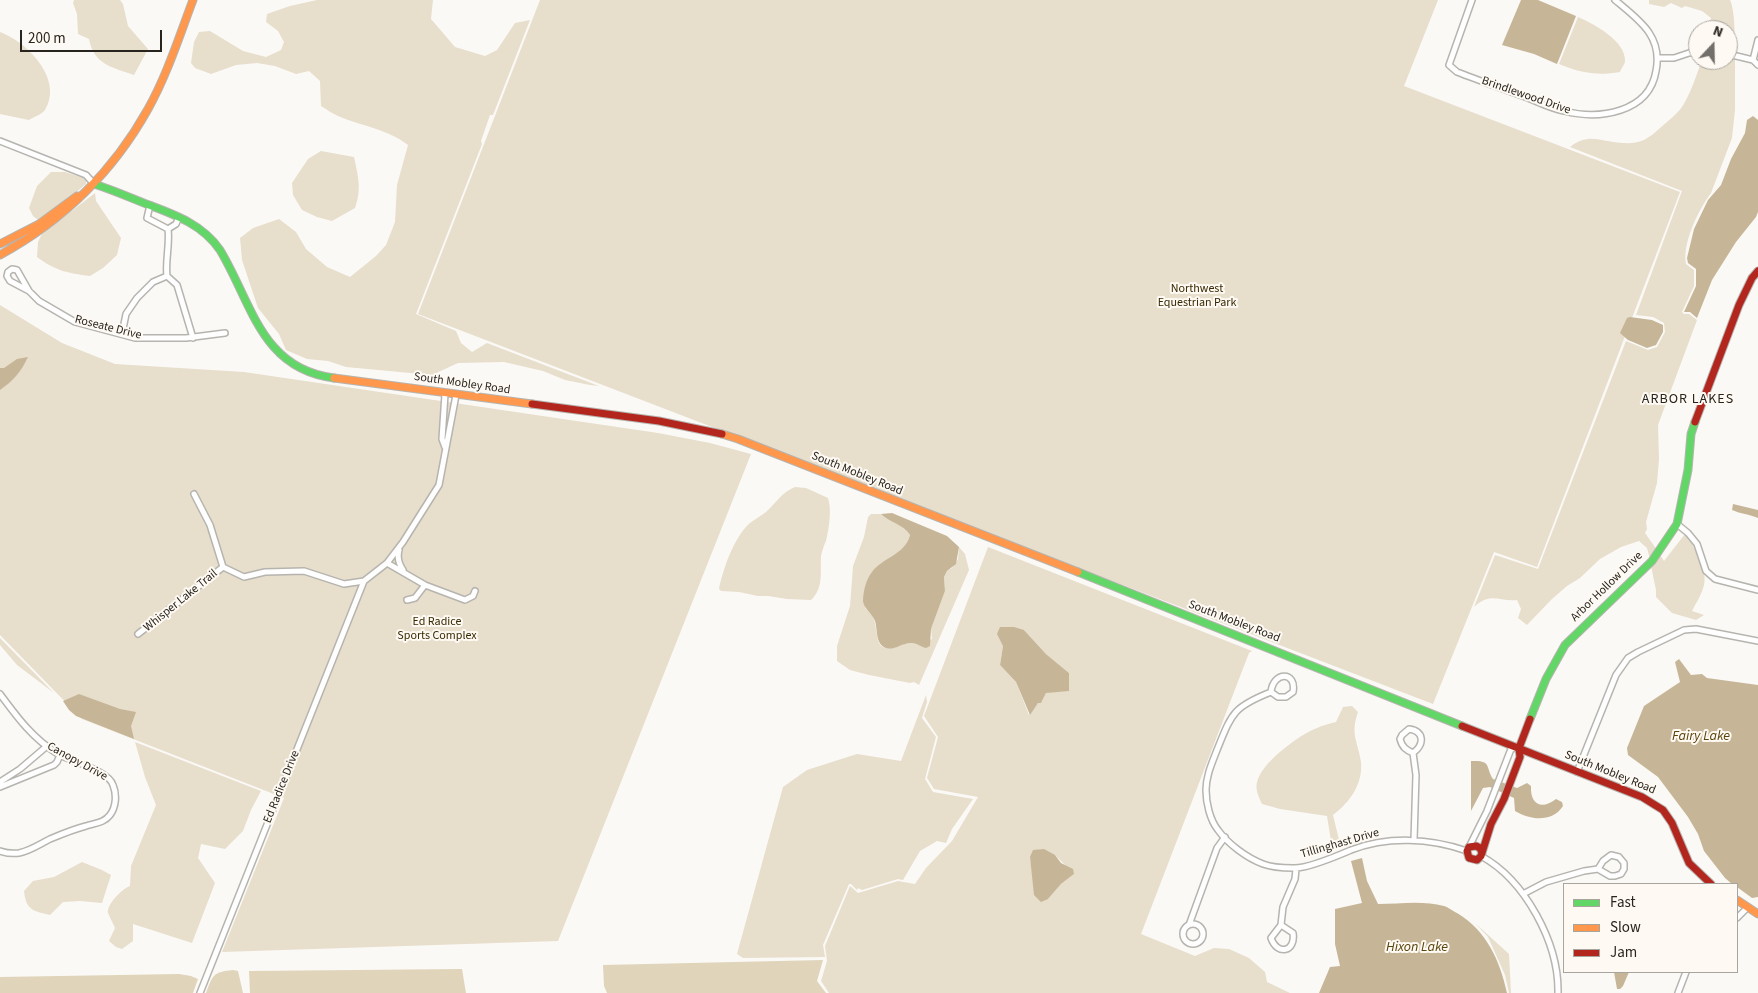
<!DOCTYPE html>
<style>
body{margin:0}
#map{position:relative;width:1758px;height:993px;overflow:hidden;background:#fbf9f6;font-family:"Source Sans 3",sans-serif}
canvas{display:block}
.legend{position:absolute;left:1563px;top:883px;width:175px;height:90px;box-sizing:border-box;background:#fefaf3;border:1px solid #a8a59e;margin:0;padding:6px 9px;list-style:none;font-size:15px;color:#28251e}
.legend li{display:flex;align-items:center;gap:10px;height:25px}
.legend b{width:25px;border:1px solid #a8a59e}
.north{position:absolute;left:1688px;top:20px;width:50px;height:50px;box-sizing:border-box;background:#fefaf3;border:1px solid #a8a59e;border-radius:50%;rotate:21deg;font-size:14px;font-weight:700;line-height:20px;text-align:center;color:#28251e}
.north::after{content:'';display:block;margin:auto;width:18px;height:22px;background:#726f6a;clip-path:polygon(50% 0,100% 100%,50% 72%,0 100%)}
.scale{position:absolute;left:20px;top:30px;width:142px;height:22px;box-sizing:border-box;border:2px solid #28251e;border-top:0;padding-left:6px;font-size:15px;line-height:18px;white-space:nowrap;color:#28251e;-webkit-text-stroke:4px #fefaf3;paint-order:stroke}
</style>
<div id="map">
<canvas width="1758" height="993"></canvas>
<ul class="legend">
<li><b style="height:6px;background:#63d668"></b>Fast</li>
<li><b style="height:6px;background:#ff974d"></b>Slow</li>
<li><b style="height:6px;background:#b3261e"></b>Jam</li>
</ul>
<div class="north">N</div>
<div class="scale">200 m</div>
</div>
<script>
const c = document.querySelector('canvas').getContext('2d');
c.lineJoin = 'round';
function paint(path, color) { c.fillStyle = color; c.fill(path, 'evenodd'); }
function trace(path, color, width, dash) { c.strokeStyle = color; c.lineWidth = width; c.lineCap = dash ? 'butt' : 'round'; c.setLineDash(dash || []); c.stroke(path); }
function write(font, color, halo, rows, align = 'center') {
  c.font = font + ' "Source Sans 3",sans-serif'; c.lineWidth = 4; c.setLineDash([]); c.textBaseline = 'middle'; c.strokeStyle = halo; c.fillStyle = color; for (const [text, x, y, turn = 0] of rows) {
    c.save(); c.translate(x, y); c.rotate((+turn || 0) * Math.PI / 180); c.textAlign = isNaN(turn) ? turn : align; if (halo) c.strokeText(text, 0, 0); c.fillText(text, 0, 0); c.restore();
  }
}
const green = new Path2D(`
 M74,0h46l3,4 5,22 20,23 -14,26c-22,-8 -40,-10 -45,-36l-11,-5 -1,-20 -4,-11z
 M317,0h116l-2,19 24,28 30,9 12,-6 18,-27 15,-3 -37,95h-3l-9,26 1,3 -66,170 40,17 5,12 11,9 15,-9 112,43 -9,-1 -25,-5 -22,-9 -39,-9 -46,1 -26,12 -86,-8 -18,-6 -21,-2 -21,-9 -7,-16 -21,-26 -16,-48 -2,-22 13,-10 26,-9 17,13 10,17 21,18 23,10 26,-21 10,-11 9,-23 2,-37 11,-40c-20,-16 -47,-19 -70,-29 -6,-3 -11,-6 -17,-10l-1,-25 -11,-10 -13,3 -21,-8 -18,-3 -21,2 -25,9 -16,-6 -4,-5 3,-21 5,-10 11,-1 33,20 23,6 15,-7 3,-8 -6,-11 -12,-9 1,-8 23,-8z
 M540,0h898l-34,86 276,106 -143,375 -43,-15 -61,152 -1015,-390z
 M1649,0h81c5,10 5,40 5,53l-7,-2v-21h-20l3,-12 -9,-7 -17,-5 -3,2 -11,-5 -7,4 -15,-3z
 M1578,17c16,7 48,24 47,44 0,3 -4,8 -5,11 -23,4 -39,1 -61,-8z
 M0,32c27,10 64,47 45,78 -3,4 -11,7 -16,10l-29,-6z
 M1728,57l7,1v52l-3,28 -21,55c-12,16 -29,50 -25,71l8,6v16l-12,26 2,2h5l8,6 -39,105 1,34 -2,24 -11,39 1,7 -2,4 12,17 -7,9 -3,-11 -8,-7 -18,6 -21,12 -20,19 -13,8 -15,13 -25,26 -9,-7 3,-9 -4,-9c-18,2 -26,-9 -43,7l21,-52 43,14 88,-228 22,9 9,-3 8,-15 -1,-9 -11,-6 -17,-2 46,-124 -112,-44c19,-15 31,-5 52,-4 18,1 25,-3 38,-15 7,-6 16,-13 22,-21 9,-14 14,-31 20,-47h26z
 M321,151l33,6c4,19 8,32 1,51l-23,13 -15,-4 -15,-7 -9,-15 -1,-12 16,-24z
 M51,172h14l21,7v5l-27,23 -21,13 -5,-4 -4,-8 8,-22z
 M95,193l1,8 25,37 -4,17 -14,13 -13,8c-23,-3 -34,-5 -53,-19l1,-15 4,-8z
 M0,305l62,38 53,21 129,8 414,61 52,10 41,11 -193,487 -336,11 62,-154 -202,-79 -82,-84z
 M795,487l11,1 22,10c4,12 1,30 -2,43 -2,4 -4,10 -5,15 -1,16 3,32 -10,44l-24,-1 -19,-3h-10l-19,-4 -18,-1 -2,-2c4,-20 15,-52 31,-66 5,-4 11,-7 16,-11 10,-9 16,-20 29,-25z
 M871,514h10c9,9 22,10 29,21 -3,14 -18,22 -30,29l-15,44c12,9 10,19 13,32 5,16 20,4 31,3 3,-1 8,1 11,2l12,-6 -1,-10 14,-38 -1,-14 3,-6 5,-3 6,-9 1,-12 6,7 4,16 -50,115 -5,-3 -4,1 -41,-8 -19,-5 -13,-9v-15l13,-40 3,-40 11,-29 4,-20z
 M1685,534c9,10 23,38 19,51 -2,9 -8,18 -12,26l12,4 -8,5 -24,-7 -16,-16v-7l-5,-24 9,-11 4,6z
 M988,547l264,104 -3,2 -108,281 54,22 19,-8 15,1 20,9 16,14 2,10 23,11h-461l-8,-12 6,-20 -2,-15 25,-60 8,7 40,-12 17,3 11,-16 26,-27 26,-44 -44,-8 -7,-11 11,-41 -14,-21zM1024,630l22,24 23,19 -23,20 -5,10h-3l-9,12 -13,-33 -16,-17 3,-19zM1055,855l19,19 -13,10 -13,15 -16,-28 -2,-14z
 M0,638l54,55 -37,-28 -17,-20z
 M926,695l1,7 -5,16 14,19 -11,42 8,13 40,7 -21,30 -6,14 -9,-2 -17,10 -17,29 -5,-1 -36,11 -4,-2 -1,2 -6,-6h-2l-26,61 2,12 -82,1 -6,-4 46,-167 24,-17 50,-16 44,7z
 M1352,706l6,6c-8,23 0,29 3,50 2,22 -11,40 -28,53l7,29 -8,3 -5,-31 -47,-7 -18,-5c-3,-6 -7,-15 -5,-22 5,-20 42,-47 60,-54 6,-3 12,-4 19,-6l7,-15z
 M135,742l126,49 -10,19 -8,21 -18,18 -24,-5 -3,14 17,25 -23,60 -59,-19v17l-11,8 -6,-2 -7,-6 6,-13c-2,-5 -5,-10 -7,-15 -2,-8 15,-25 22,-27l1,-20 25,-61 -11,-28z
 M82,862l20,8 9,5 -9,28 -22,-2 -17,1 -13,13c-17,-4 -24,-5 -26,-24l9,-10 21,-4z
 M1475,923l34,31 2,39h-2l-4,-18 -17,-38z`);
const forest = new Path2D(`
 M823,960l-6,21 9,12h-219l-3,-7 -1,-21z
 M462,969l4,24h-216l-1,-22z
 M233,970l5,1 5,22h-37c7,-18 7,-21 27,-23z
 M179,974l12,2 7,3 -5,14h-193v-16z`);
const water = new Path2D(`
 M1521,0h17l38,16 -19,48 -23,-10 -32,-9z
 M1753,116l5,4v92l-2,5 -20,25 -24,38 -15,38 -7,-6h-6l12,-26v-17l-8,-6 -1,-5 7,-29 14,-29 13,-15 10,-26 14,-26 2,-13z
 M1630,317l22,3 11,5v7l-7,13 -9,3 -19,-8 -8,-7 7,-15z
 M28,357c-7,15 -15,24 -28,33v-22h4l13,-9z
 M1733,504l25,6v8c-9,-4 -17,-4 -26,-8z
 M892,513l55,23 12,11 -3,17 -9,7 -3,6 1,14 -14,38 -1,17 -4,2c-5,-1 -9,-5 -14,-5 -9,-1 -18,8 -26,5 -11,-4 -8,-18 -11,-27 -3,-8 -11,-12 -12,-20 0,-9 3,-22 9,-29 11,-15 33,-17 38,-37 -7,-11 -20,-12 -29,-21z
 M1000,627h14l10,3 22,24 23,19v18l-23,2 -5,10h-3l-8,12 -14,-33 -16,-17 3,-19 -6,-12z
 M1679,659l12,16 11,-1 5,4 51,7v212l-6,1 -15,-11v-3h-5l-7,-6 -21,-27 -6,-17 -10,-17 -30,-40 -30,-22 -1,-7 17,-42 36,-24 -5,-20z
 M79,694l41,15 16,3 -5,14 3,13 -58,-23 -7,-6 -6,-9z
 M1471,761c21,-1 14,5 22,18l24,9 10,-5 4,3c-1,19 11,24 25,13l6,3 1,4c-11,17 -33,14 -48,5l-1,-13 -24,-11 -7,1 -12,23z
 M1044,849l11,6 6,8 12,6 1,5 -13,10 -13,15 -7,3 -7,-7 -4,-38 3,-7z
 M1362,858l5,23 11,23c20,0 45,-4 66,2 4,1 9,5 13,7 30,18 43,48 50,80h-188l11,-26 10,-1 -5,-22v-35l27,-6 -11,-42z
 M1614,972h15l-6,14 -3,3h-3z`);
const street = new Path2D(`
 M1472,0l-23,65 8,7c23,9 47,17 71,26 12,5 24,11 36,13 35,9 85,2 92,-40 7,-35 -17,-51 -41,-71
 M1728,54l25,6 5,5
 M1658,58h16l15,-5 9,-1
 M1753,60l5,-20
 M0,141l86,34 8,9
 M150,205l-3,13 21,11 8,-5 3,-7
 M167,276c-2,-15 3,-31 1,-47
 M29,291l-19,-10 -3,-5 1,-4 4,-3 5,1 12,21 10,10 36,21 60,16h51l39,-5
 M122,334l4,-20 11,-16 16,-16 14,-6 10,9 16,53
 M445,394l-3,45 3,8
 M194,494l16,31 13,42 21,10 21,-5 39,-1 40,13 20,-3 23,-18 16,-21 36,-57 17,-90
 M1677,524l11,9 9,11 9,27 9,8 43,11
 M399,550c-2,7 0,14 4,20
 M387,563l38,22 40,15 8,-4 2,-5
 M407,600l8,-2 10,-13
 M138,634l85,-67
 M1271,692c2,-21 26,-21 22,0l-7,5h-8l-7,-5c-38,15 -39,21 -54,58 -5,13 -11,26 -11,40 0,13 4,30 12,40 10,14 29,28 45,34 8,3 21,4 30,4 14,1 44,-12 58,-18 37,-14 79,-12 116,1
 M0,694c17,23 33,45 58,60 14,8 50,16 55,31 4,10 3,22 -3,30 -6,8 -15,8 -24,11 -12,3 -24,8 -36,13 -10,5 -20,12 -31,14 -7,1 -13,0 -19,-2
 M1413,753c-7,-3 -11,-6 -13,-14l2,-4 7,-6c15,2 16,15 4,24l3,22 -2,65
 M1577,772l39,-97 12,-17 10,-6 46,-22 12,-1 62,12
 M0,782l20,-13 27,-23
 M0,787l54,-22 3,-3 3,-7
 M1469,847l18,-36 24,-62 5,-1
 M1481,856c44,24 78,87 77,137
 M1523,894l23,-12 38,-11 14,-2 12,7h5l6,-2 3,-5v-6l-5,-6 -8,-2 -8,6 -5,8
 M1737,918l11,-11
 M1183 934a10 10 0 1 1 20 0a10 10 0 1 1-20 0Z
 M1189,925l28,-77 8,-11
 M1281,925l12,8c3,19 -16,23 -22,5l10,-13 2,-18 12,-28 1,-10
 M200,993l164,-412
 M1678,993l8,-21`);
const fast = new Path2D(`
 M94,184c19,6 37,14 55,21 27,10 54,20 71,45 32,53 41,119 114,128
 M1078,572l384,154
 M1530,719l16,-40 19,-34 87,-84 25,-37 11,-54 3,-36 4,-12`);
const slow = new Path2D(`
 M0,244l39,-20 38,-28
 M0,255c62,-34 113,-83 148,-146 19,-34 31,-72 45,-109
 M334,378l198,26
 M722,434l16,5 340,133
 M1737,900l21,14`);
const jam = new Path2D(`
 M532,404l127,17 63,13
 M1695,422l44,-117 13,-27 6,-7
 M1462,726l180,71 21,13 9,13 17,40 22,21
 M1482,853l-2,-5 -4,-2 -7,1 -2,4 2,7 8,2 4,-4 10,-32 13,-25 16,-42 -1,-9 11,-29`);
const streetNames = [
 ["Brindlewood Drive",1526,96,19],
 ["Roseate Drive",108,328,14],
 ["South Mobley Road",462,384,8],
 ["South Mobley Road",857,474,22],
 ["Arbor Hollow Drive",1607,587,-44],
 ["Whisper Lake Trail",181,601,-39],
 ["South Mobley Road",1234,622,21],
 ["Canopy Drive",77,762,29],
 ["South Mobley Road",1610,773,22],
 ["Ed Radice Drive",282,787,-68],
 ["Tillinghast Drive",1340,844,-16]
];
const parkNames = [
 ["Northwest",1197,289],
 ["Equestrian Park",1197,303],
 ["Ed Radice",437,622],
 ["Sports Complex",437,636]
];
const neighbourhoodNames = [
 ["ARBOR LAKES",1688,400]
];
const waterNames = [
 ["Fairy Lake",1701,737],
 ["Hixon Lake",1417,948]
];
paint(green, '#e7decc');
paint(forest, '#e0d4ba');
paint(water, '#c6b697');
trace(street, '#b6b4af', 8);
trace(fast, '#b6b4af', 9);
trace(slow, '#b6b4af', 9);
trace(jam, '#b6b4af', 9);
trace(street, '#fefefe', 5);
trace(fast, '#63d668', 7);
trace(slow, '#ff974d', 7);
trace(jam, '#b3261e', 7);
write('12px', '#28251e', '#fefaf3', streetNames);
write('12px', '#382902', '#fefaf3', parkNames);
c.letterSpacing = '1px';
write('14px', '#28251e', '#fefaf3', neighbourhoodNames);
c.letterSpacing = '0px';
write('italic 14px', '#5a440b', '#fefaf3', waterNames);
</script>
